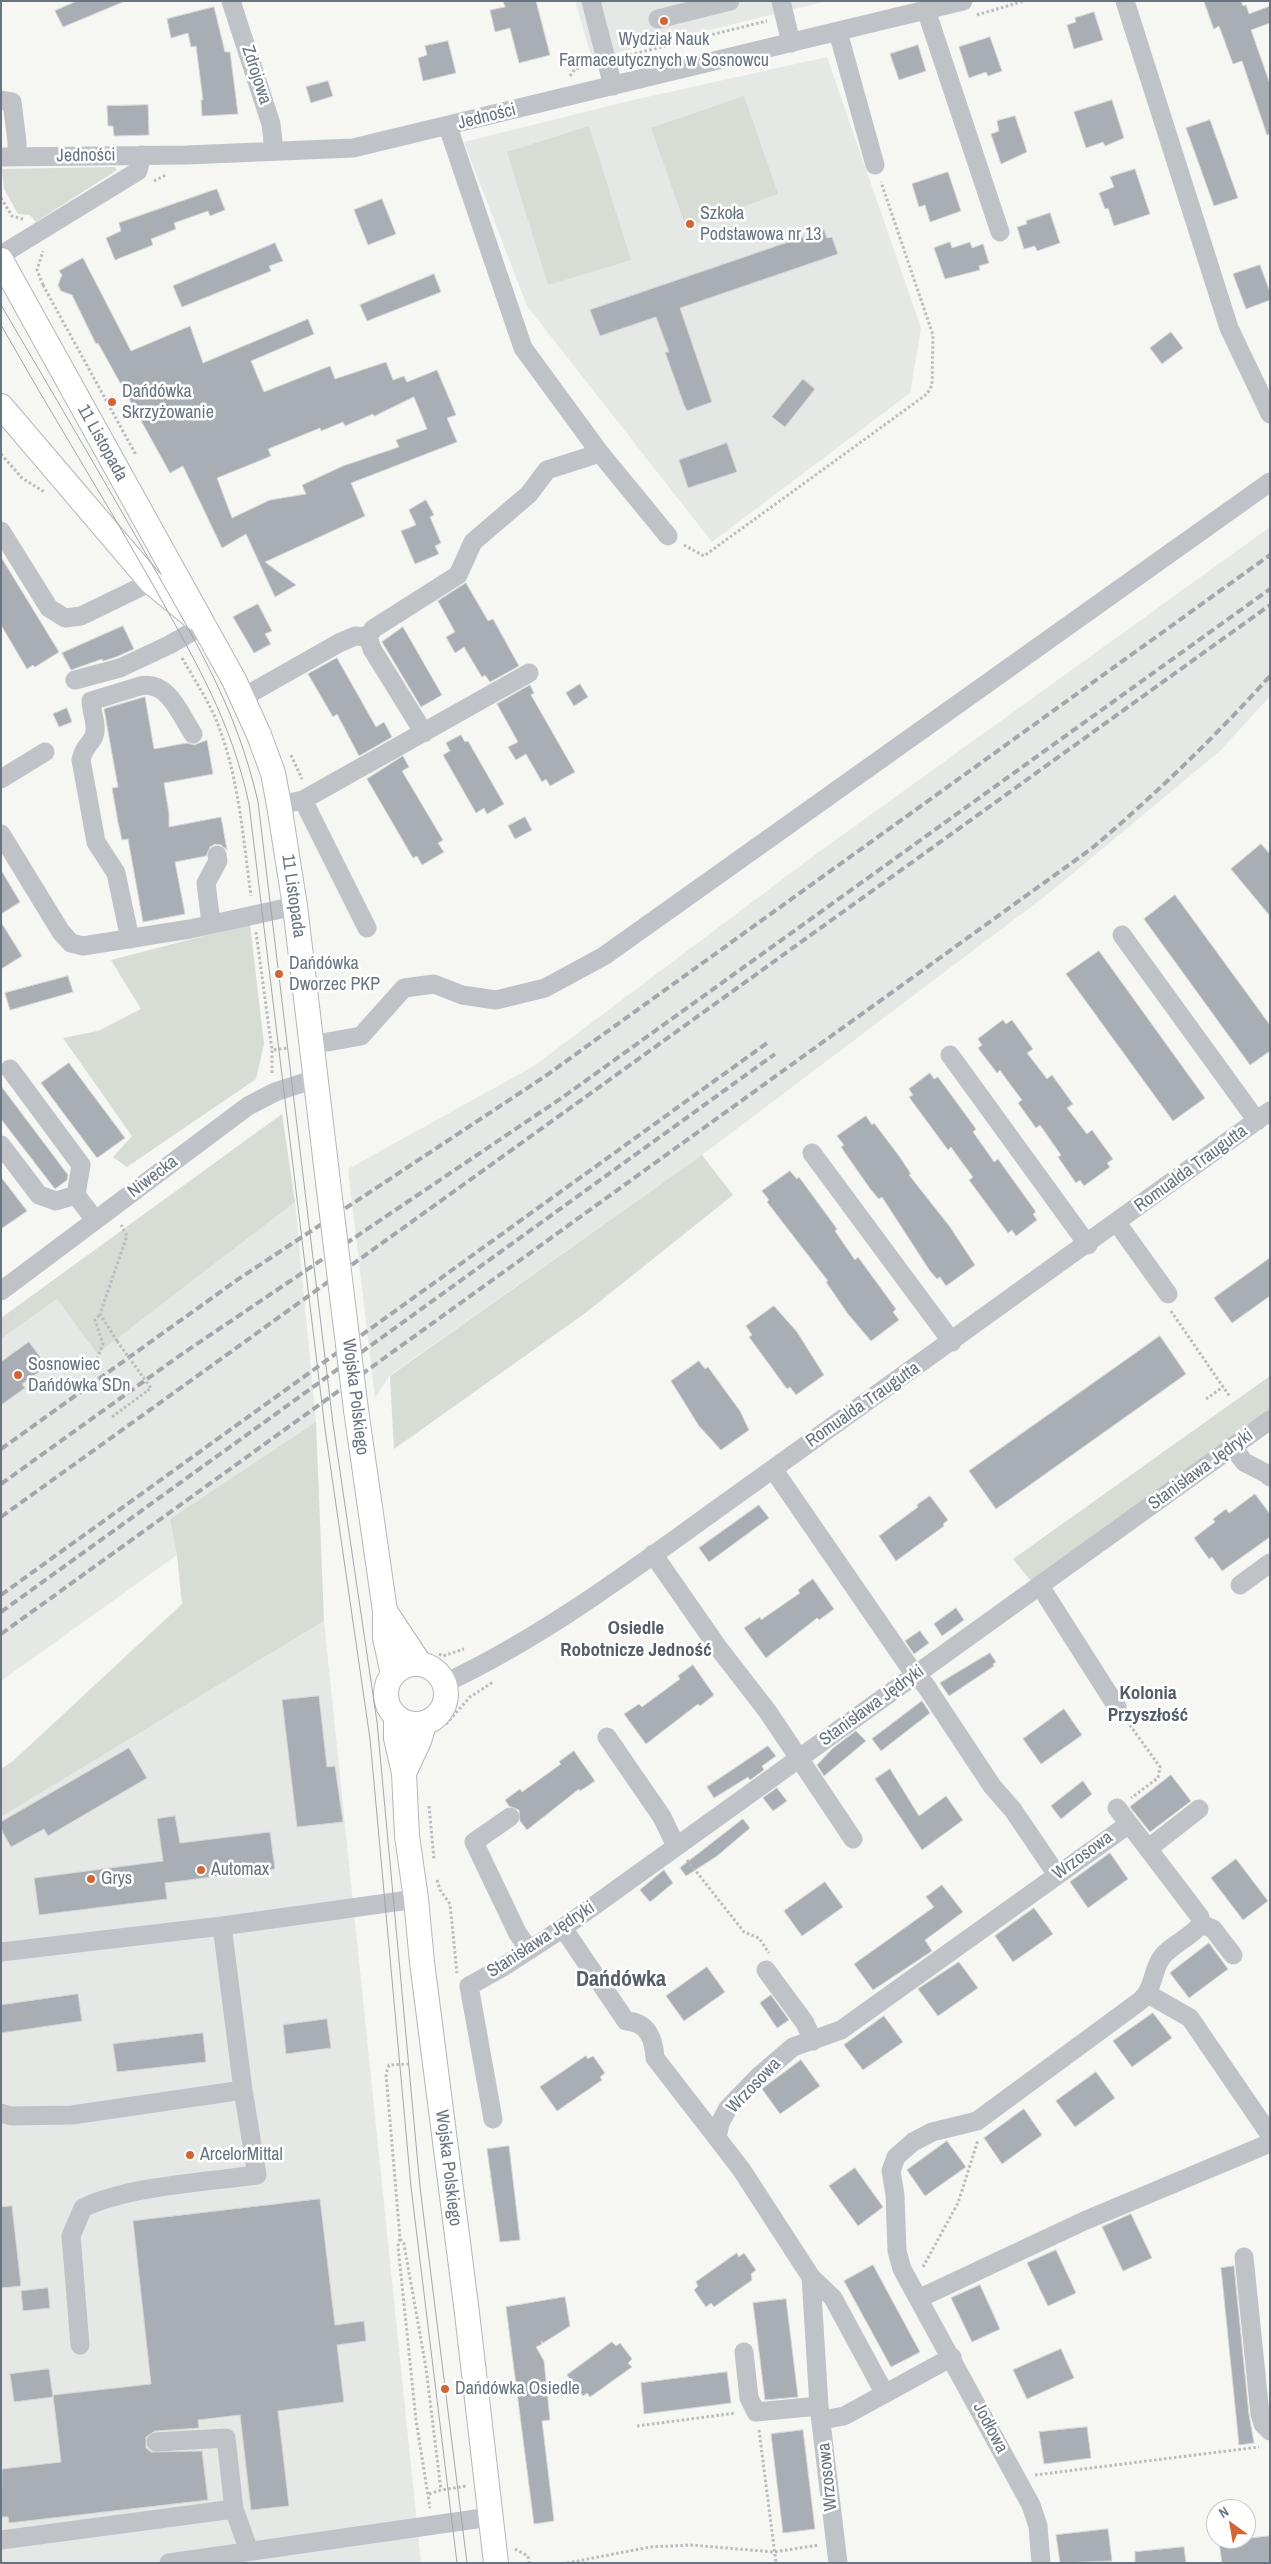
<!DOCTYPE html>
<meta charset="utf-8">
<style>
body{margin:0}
#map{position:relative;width:1271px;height:2564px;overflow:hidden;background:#f6f6f3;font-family:"Archivo Narrow",sans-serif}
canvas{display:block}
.frame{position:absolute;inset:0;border:2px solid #687481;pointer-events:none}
.north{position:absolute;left:1206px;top:2499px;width:50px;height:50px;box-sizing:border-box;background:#fff;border:1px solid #c3c7cd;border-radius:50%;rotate:328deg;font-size:14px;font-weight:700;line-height:20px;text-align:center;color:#687481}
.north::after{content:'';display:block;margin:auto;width:18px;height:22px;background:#d36535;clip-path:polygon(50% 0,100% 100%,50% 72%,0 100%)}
</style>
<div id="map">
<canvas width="1271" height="2564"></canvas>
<div class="frame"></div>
<div class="north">N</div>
</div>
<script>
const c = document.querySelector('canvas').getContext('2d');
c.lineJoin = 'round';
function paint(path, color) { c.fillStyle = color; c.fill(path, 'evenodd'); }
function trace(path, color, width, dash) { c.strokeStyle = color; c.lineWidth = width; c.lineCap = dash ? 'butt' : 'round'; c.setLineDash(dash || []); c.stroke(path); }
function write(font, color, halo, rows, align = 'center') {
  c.font = font + ' "Archivo Narrow",sans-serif'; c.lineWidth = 5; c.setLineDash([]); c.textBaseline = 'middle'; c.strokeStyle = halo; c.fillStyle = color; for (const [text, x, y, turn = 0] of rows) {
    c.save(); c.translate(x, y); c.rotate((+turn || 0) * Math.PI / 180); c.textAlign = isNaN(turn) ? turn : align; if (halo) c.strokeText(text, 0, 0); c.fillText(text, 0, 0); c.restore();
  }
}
const built = new Path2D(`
 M575,1h252l-235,58z
 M827,57l94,271 -11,65 -198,149 -185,-236 -63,-164 165,-41z
 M1270,527v169l-50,55 -172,143 -346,261 -312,220 -15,23 -27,-229 186,-103 278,-209z
 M295,1202l21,220 -146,97 7,36 -176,126v-342l56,-40 40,55z
 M324,1621l97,942h-420v-746z`);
const green = new Path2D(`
 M744,96l34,98 -92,33 -35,-99z
 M589,126l42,134 -83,25 -41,-133z
 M115,167l2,3 -81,52 -6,-7 -12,-1 -14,-25 -2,-20z
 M250,924l14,120 -8,35 -129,88 -14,-10 19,-21 -69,-98 35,-7 43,-22 -30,-49z
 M282,1114l13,88 -198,152 -40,-55 -56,40v-21z
 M702,1155l31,40 -149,119 -190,135 -4,-73z
 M1270,1376v36l-239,169 -18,-22z
 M316,1422l8,199 -323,196v-48l12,-8 169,-157 -5,-49 -7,-36z`);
const building = new Path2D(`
 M77,1h46v1l-60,25 -8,-16z
 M503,1h33l14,54 -31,8 -9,-35 -15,4 -5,-22 15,-3z
 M1204,1h37l2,5 3,-1 3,9 21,-8v17l-19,7 19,54v50l-3,1 -25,-74 -9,3 -14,-38 -5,3z
 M214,7l11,45h5l8,62 -36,2 -1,-16h2l-7,-54 -5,1 -3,-14 -17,5 -4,-19z
 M1094,12l9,28 -29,9 -7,-24 9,-3 -1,-4z
 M990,37l12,34 -14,5 -2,-4 -17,6 -10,-31z
 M448,41l8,32 -33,8 -5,-23 9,-3 -2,-9z
 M918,45l8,26 -27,9 -9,-26z
 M328,81l5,15 -22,7 -5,-16z
 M1112,100l12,38 -19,8 -2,-4 -17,6 -12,-36z
 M148,105l1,30 -35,1 -1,-10h-5l-1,-20z
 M1015,116l12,36 -26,12 -10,-30 8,-3 -2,-10z
 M1210,120l28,78 -24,8 -28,-78z
 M1135,169l15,45 -36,12 -6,-18 -3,1 -6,-16 15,-6 -4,-10z
 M948,172l13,39 -31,11 -5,-17 -6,2 -7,-23z
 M217,189l8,21 -15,6 -2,-5 -34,12 2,6 -25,10 2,6 -38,15 -9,-22 15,-7 -2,-8z
 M382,199l14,35 -28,11 -14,-35z
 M1050,213l10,30 -23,8 -2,-5 -11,3 -7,-22 10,-3 -1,-3z
 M824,230l3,8 5,-1 6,17 -158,54 32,94 -25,9 -3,-6 -19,-53h4l-13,-35 -56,19 -10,-26z
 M950,242l2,6 18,-6 2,6 11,-4 6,19 -10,3 1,4 -35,9 -11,-31z
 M275,243l8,18 -14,5 2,5 -89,36 -9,-21z
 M83,258l48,93 59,-25 13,37 105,-44 6,15 -63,27 13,31 66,-26 5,13 51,-17 7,18 11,-4 3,6 30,-12 19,45 -9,3 10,24 -106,41 14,33 -100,46 31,23 -21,12 -29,-63 -24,14 -39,-82 -13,7 -72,-130 -2,1 -24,-49 -11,-4 -3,-6 4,-10 -3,-4zM414,397l13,32 -31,11 3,7 -56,19 -41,19 4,9 -36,6 -38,18 -15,-40 54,-22 -3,-7 52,-21 1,3 22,-9 2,4 28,-12 1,2z
 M1260,265l10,27v8l-24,9 -13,-35z
 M434,274l7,18 -74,29 -7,-16z
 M1171,332l12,16 -21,16 -12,-16z
 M803,379l12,10 -30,38 -13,-10z
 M727,443l10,29 -49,16 -9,-28z
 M426,500l8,15 -4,2 11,26 -6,3 4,8 -24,10 -14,-33 15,-6 -7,-15z
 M1,557l58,95 -24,15 -2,-2 -6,4 -26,-44z
 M466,583l22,38 5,-2 26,47 -29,16 -5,-7 -3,2 -18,-30 -9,6 -9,-16 9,-5 -17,-31z
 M258,604l14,27 -7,3 6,10 -17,9 -21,-36z
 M123,626l11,23 -18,8 -13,4 -1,-2 -31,11 -9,-17z
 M403,627l39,68 -21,12 -39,-65z
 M337,658l39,69 8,-5 8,15 -33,19 -22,-42 -4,3 -25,-43z
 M580,684l8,13 -14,9 -8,-13z
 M530,685l4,8 -3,2 44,77 -25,14 -4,-7 -4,3 -16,-28 -10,6 -8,-13 10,-5 -21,-38z
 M145,697l9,52 33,-6 7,2 13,-5 6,34 -49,9 5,31v13l52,-10 6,33 -6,-5 -6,-1 -5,3 -4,9 -31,6 10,52 -42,8 -15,-83 -6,1 -4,-18 -6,-34 6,-1 -14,-78z
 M67,708l5,14 -13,5 -6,-13z
 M461,735l4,7 3,-1 36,63 -17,10 -3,-6 -8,5 -33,-58 7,-4 -4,-8z
 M403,756l6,11 -7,4 41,69 -5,3 6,9 -22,13 -5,-9 -4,2 -46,-79z
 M525,817l7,13 -17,9 -7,-13z
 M1261,844l9,10v62l-39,-47z
 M1,870l19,32 -19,12z
 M1175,895l95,130v26l-20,14 -106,-146z
 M1,922l21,34 -21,13z
 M1099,951l106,147 -32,23 -107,-147z
 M68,976l5,16 -63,18 -5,-17z
 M1003,1020l3,4 6,-4 21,29 -6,4 20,26 5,-4 21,29 -6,4 20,26 5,-4 21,29 -6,4 3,4 -26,19 -4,-6 -4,3 -18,-26 3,-2 -21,-30 -4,3 -18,-25 4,-3 -18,-24 -4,-6 -3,3 -19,-25 4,-3 -4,-6z
 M69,1063l56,75 -28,20 -56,-75z
 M930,1073l4,6 4,-2 38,52 -3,3 17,24 4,6 4,-3 38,53 -3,2 4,6 -21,16 -4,-6 -4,3 -39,-53 4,-3 -12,-16 -10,-14 -3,3 -39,-53 4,-2 -4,-6z
 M1,1086l67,89 -1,5 -12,9 -54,-70z
 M866,1116l6,9 2,-2 25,33 12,18 -2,1 41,52 25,38 -29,21 -6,-9 -3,2 -7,-8 -48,-74 -3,2 -8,-9 -30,-43 3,-2 -7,-9z
 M790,1171l7,8 2,-2 38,52 -2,2 20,29 3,-3 38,52 -3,3 6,8 -28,21 -23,-27 -22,-32 2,-1 -61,-79 2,-2 -7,-9z
 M1,1177l26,34 -26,18z
 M1270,1258v38l-38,27 -18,-25z
 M774,1306l23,26 27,43 -28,20 -6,-8 -3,2 -32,-44 -6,-8 3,-2 -6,-9z
 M1160,1336l26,38 -190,135 -27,-38z
 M29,1342l18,24 -25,18 3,4 -24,17v-43z
 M699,1361l6,8 3,-2 32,44 9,19 -28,20 -22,-24 -28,-45z
 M1255,1494l15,20v23l-48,34 -10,-14 -3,2 -15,-21 21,-16 -2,-3 13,-10 3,4z
 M930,1496l18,24 -5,4 1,2 -48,35 -17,-25 39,-29 -1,-2z
 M759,1505l10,13 -60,44 -10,-14z
 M813,1579l21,30 -15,11 -2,-2 -51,40 -22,-30 16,-11 1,3 39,-27 -2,-3z
 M956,1608l8,12 -22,16 -8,-12z
 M920,1631l9,12 -15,11 -9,-13z
 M990,1653l6,9 -3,2 1,2 -45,30 -9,-13z
 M693,1665l21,30 -14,11 -2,-2 -52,40 -22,-30 15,-10 3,3 38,-28 -2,-3z
 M319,1696l8,71 8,-1 8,56 -46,5 -15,-127z
 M922,1701l8,12 -49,38 -9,-12z
 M1064,1709l18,26 -41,29 -18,-25z
 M856,1731l10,10 -42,35 -7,-11 15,-16z
 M768,1746l8,10 -14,10 2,4 -14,10 -2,-3 -34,21 -7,-11z
 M129,1748l18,30 -99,58 -4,-7 -33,18 -10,-18v-7z
 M574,1751l21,30 -15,10 -1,-2 -52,41 -7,-9 -1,-11 -10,-4 -4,-6 15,-11 2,3 39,-28 -2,-2z
 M890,1769l29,47 27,-20 17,24 -41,30 -47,-71z
 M1171,1775l20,26 -41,31 -20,-25z
 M1083,1781l9,13 -31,25 -10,-13z
 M777,1788l10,13 -14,10 -10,-13z
 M175,1816l5,27 90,-11 5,37 -110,14 2,16 -128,16 -5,-37 129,-17 -6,-42z
 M743,1819l7,9 -33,28 -31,20 -6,-8z
 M1110,1853l18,26 -40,29 -18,-26z
 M1236,1859l32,42 -25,19 -32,-42z
 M664,1870l9,13 -23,19 -10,-12z
 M825,1882l18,25 -41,29 -18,-25z
 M942,1885l21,27 -38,28 7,11 -59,39 -19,-26 80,-57 -8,-10z
 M1034,1908l19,26 -40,28 -18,-26z
 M1209,1943l19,26 -39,29 -19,-25z
 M959,1962l19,26 -40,28 -20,-27z
 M707,1967l18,25 -41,29 -18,-25z
 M78,1994l4,27 -81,12v-28z
 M771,1995l18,25 -12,8 -17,-25z
 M1153,2013l19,25 -40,29 -19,-26z
 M884,2016l19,26 -40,28 -19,-25z
 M327,2019l4,29 -45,6 -3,-29z
 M203,2033l3,29 -89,10 -4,-28z
 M586,2056l2,3 5,-3 12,17 -5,4 2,3 -45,31 -17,-24z
 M801,2060l19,26 -40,28 -18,-25z
 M1096,2072l19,26 -40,29 -19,-26z
 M1024,2109l18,26 -40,29 -18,-26z
 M947,2141l19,26 -41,29 -18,-26z
 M509,2146l11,94 -20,2 -13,-93z
 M855,2168l28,39 -25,19 -29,-40z
 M320,2199l15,126 29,-4 2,20 -29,4 7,57 -66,9 11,95 -38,4 -11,-95 -42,5 1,8 -44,3 -9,6v11l5,4 51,-1 6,49 -199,23 -1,-6h-7l1,-48 59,-7 -8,-67 98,-11 -18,-163z
 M12,2206l9,80 -20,2v-81z
 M1131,2214l21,44 -29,13 -21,-44z
 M1056,2250l20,43 -28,13 -21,-43z
 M737,2253l2,4 5,-4 12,17 -5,4 1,6 -38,27 -3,-4 -5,4 -12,-17 4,-4 -2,-4z
 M873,2265l47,87 -29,15 -47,-86z
 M1234,2266l15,149 5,28 -15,2 -18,-177z
 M980,2285l20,44 -28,13 -21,-44z
 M48,2288l2,20 -27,3 -2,-20z
 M565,2297l5,29 -27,17 -2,-2 1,3 -6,3 8,14 6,59 -8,1 12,100 -20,3 -28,-217z
 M786,2299l12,98 -33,3 -12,-97z
 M612,2342l4,4 4,-3 12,16 -4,4 4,4 -42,30 -3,-4 -4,3 -16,-21z
 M1061,2349l13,29 -47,21 -14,-29z
 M49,2369l4,28 -39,5 -4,-28z
 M727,2372l4,31 -87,11 -3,-31z
 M1087,2427l4,31 -47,6 -5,-32z
 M803,2430l12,99 -32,4 -12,-99z
 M1108,2529l4,32 -52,2 -4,-28z
 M1270,2536v27h-48l-3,-21z
 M1184,2547l2,16h-51v-11z`);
const path = new Path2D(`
 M977,15l47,-14
 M625,56l142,-35
 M570,76l5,-7 15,-4
 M154,181l12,-6
 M1,198l11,18 11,3
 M43,285l93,170
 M43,285l-6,-15 6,-19
 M1,454l21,24 24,15
 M684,545l20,11 223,-162 5,-9 1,-50 -52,-153
 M182,658c12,21 26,42 35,64 22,55 26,116 34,174
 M291,755l11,24
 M256,932l16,118
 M272,1073v-23l16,-2
 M1171,1311l59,86
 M117,1341l-17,-27 27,-78 -6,-11
 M97,1359l6,-15 -8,-24 5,-6
 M1206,1399l17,-12
 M112,1417l35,-26
 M439,1654l4,2 21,-7
 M1127,1721l33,46 -2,11 -27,20
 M446,1724l24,-27 23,-15
 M429,1806l5,53
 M687,1860l57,72 15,6 10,15
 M437,1880l3,10 10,14 7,69
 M409,2064l-20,1 -3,9 14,164 -2,8 18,174 14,88
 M400,2239l4,5 22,124 15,122
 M923,2267l35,-64 20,-63
 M637,2426l99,-13
 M759,2430l17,133
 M1035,2475l224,-28
 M429,2494l12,-4 26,-4
 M515,2549l13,7 1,7
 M567,2563l83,-16 41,-2 83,7 45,-7`);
const minor = new Path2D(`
 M231,1l40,123 3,27
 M591,1l22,85
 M781,1l10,42
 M1125,1l104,327 41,86
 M926,10l74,222
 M658,19l72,-18
 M838,32l37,133
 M1,100l11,2 5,40v15
 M448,127l75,221 77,105 68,83
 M1,157l186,-2 166,-7 610,-147
 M1,255l137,-84 4,-16
 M1,531l48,77 16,10 16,-2 70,-34
 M75,680l45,-12 49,-23 35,-20
 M242,698l97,-55 16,-7 13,1
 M424,733l-52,-84 -4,-12 5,-8 85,-54 15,-33 56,-48 18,-24 53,-17
 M1,779l44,-27
 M303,800l64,128
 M279,805l24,-5 226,-127
 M1,834l60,98 10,11 12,3 107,-17 105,-23
 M211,923l-5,-40 12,-22 -1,-6
 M1122,935l135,186
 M130,939l-14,-66 -20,-31 -15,-82c3,-15 8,-13 13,-24 4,-10 -3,-25 -3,-35l49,-15c28,-6 40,28 53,48
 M311,1045l50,-9 43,-48 30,-4 28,11 34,5 49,-12 59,-32 666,-474
 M950,1055l138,190
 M10,1069l71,96 -5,30 19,25
 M1,1145l38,50 17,6 20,-6
 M812,1153l140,189
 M1117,1223l51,71
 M1,1291l247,-185 27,-14 40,-13
 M1233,1447l11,15 23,12 3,3
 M773,1469l135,196 18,21 66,100 21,24 44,65
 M653,1554l64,92 51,66 85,127
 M1240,1585l30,-22
 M1040,1586l77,121
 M445,1683c113,-53 219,-137 321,-209 169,-120 337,-241 504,-363
 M607,1737l55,80 14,29
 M510,1817l-36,25 44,92 11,15
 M1149,1848l50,-39
 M1201,1924l12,5 20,26
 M563,1928l63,93c21,1 28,17 29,37l86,111 70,108 8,129 19,157
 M1,1952l221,-26 194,-27
 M766,1970l39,53 8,18
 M1148,1994l42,24 80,117
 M1,2113l10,3 61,-1 171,-25
 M493,2119l-24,-133 34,-19 60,-39 707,-508
 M717,2138l3,-15 8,-15 30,-31 35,-30 48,-17 288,-206
 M1244,2257l16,157 3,10 7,7
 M811,2277l22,21 52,96
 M920,2298l164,-77 186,-78
 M80,2345l-9,-109 12,-28c45,-22 123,-26 174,-33l-14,-85 -21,-164
 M744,2352l5,46 7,14 63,-6
 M822,2420l22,-4 108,-59
 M156,2442l70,-4 8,71 15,42
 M1,2540l233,-31
 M169,2563l321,-46
 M1041,2563l-3,-37 -7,-21 -129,-236 -5,-18 -2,-56 -4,-24 5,-14 17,-15 19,-10 45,-11 163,-120c13,-11 12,-27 20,-41 8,-14 31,-22 41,-36l-1,-7 -83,-109`);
const major = new Path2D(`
 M1,260l233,420 25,55 14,38 6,32 16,101 33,276
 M1,406l150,176 44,36
 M356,1410l29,201v27l8,36
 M385,1611l35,53
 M386 1694a30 30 0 1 1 60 0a30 30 0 1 1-60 0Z
 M396,1717v21l8,35 3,63 9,63 6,63 45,351 29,250
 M404,1773l15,-32 5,-17`);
const tram = new Path2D(`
 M1,305c50,85 100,170 149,256 46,81 87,148 108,241l75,622 44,298 43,465 47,376
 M1,325c50,89 105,176 155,265 40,73 75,130 93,214l76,625 45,310 41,448 46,376`);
const rail = new Path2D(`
 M1,1449l236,-169 307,-203 726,-522
 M1,1484l181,-130 381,-257 707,-508
 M1,1517l1269,-912
 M1,1595l766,-552
 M1,1612l774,-558
 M1,1634l1090,-785c64,-54 123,-111 179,-173`);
const pathBridge = new Path2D(`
 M117,1341l34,47 -4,3`);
const majorBridge = new Path2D(`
 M328,1182l28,228`);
const markers = [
 [664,21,5,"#d36535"],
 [690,224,5,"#d36535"],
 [112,402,5,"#d36535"],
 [279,974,5,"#d36535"],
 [18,1375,5,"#d36535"],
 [201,1870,5,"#d36535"],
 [91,1879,5,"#d36535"],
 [190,2155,5,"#d36535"],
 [445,2389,5,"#d36535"]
];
const poiNames = [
 ["Wydział Nauk",664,40,"center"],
 ["Farmaceutycznych w Sosnowcu",664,61,"center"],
 ["Szkoła",700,214],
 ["Podstawowa nr 13",700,235],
 ["Dańdówka",122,392],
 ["Skrzyżowanie",122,413],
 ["Dańdówka",289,964],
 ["Dworzec PKP",289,985],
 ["Sosnowiec",28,1365],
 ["Dańdówka SDn",28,1386],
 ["Automax",211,1870],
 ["Grys",101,1879],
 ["ArcelorMittal",200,2155],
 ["Dańdówka Osiedle",455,2389]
];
const streetNames = [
 ["Zdrojowa",256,75,72],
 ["Jedności",487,117,-14],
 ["Jedności",86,156,-1],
 ["11 Listopada",102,443,61],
 ["11 Listopada",293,896,82],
 ["Romualda Traugutta",1191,1169,-36],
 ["Niwecka",153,1177,-37],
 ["Wojska Polskiego",355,1397,83],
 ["Romualda Traugutta",863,1405,-35],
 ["Stanisława Jędryki",1201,1470,-36],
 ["Stanisława Jędryki",872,1706,-36],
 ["Wrzosowa",1083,1856,-36],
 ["Stanisława Jędryki",541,1940,-33],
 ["Wrzosowa",754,2086,-46],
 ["Wojska Polskiego",448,2168,83],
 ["Jodłowa",990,2428,62],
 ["Wrzosowa",828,2477,-96]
];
const neighbourhoodNames = [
 ["Osiedle",636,1629],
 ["Robotnicze Jedność",636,1651],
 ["Kolonia",1148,1694],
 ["Przyszłość",1148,1716]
];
const districtNames = [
 ["Dańdówka",621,1980]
];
paint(built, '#e6e8e6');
paint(green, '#d7dcd4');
paint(building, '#a8aeb4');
trace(building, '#d7d7d5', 1);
trace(major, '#b3b6ba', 26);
trace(path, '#b9bbbe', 3, [2.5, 2.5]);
trace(minor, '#bfc2c6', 19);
trace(major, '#fff', 24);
trace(tram, '#a3a7ac', 1);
trace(rail, '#a3a7ac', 4, [8, 4]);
trace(majorBridge, '#b3b6ba', 26, []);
trace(pathBridge, '#b9bbbe', 3, [2.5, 2.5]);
trace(majorBridge, '#fff', 24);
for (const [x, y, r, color] of markers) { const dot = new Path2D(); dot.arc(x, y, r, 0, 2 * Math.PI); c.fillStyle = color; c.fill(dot); trace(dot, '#fff', 2); }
write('18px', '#687481', '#fff', poiNames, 'left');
write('18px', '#687481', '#fff', streetNames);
write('bold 19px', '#555e67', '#fff', neighbourhoodNames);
write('bold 22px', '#555e67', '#fff', districtNames);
</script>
